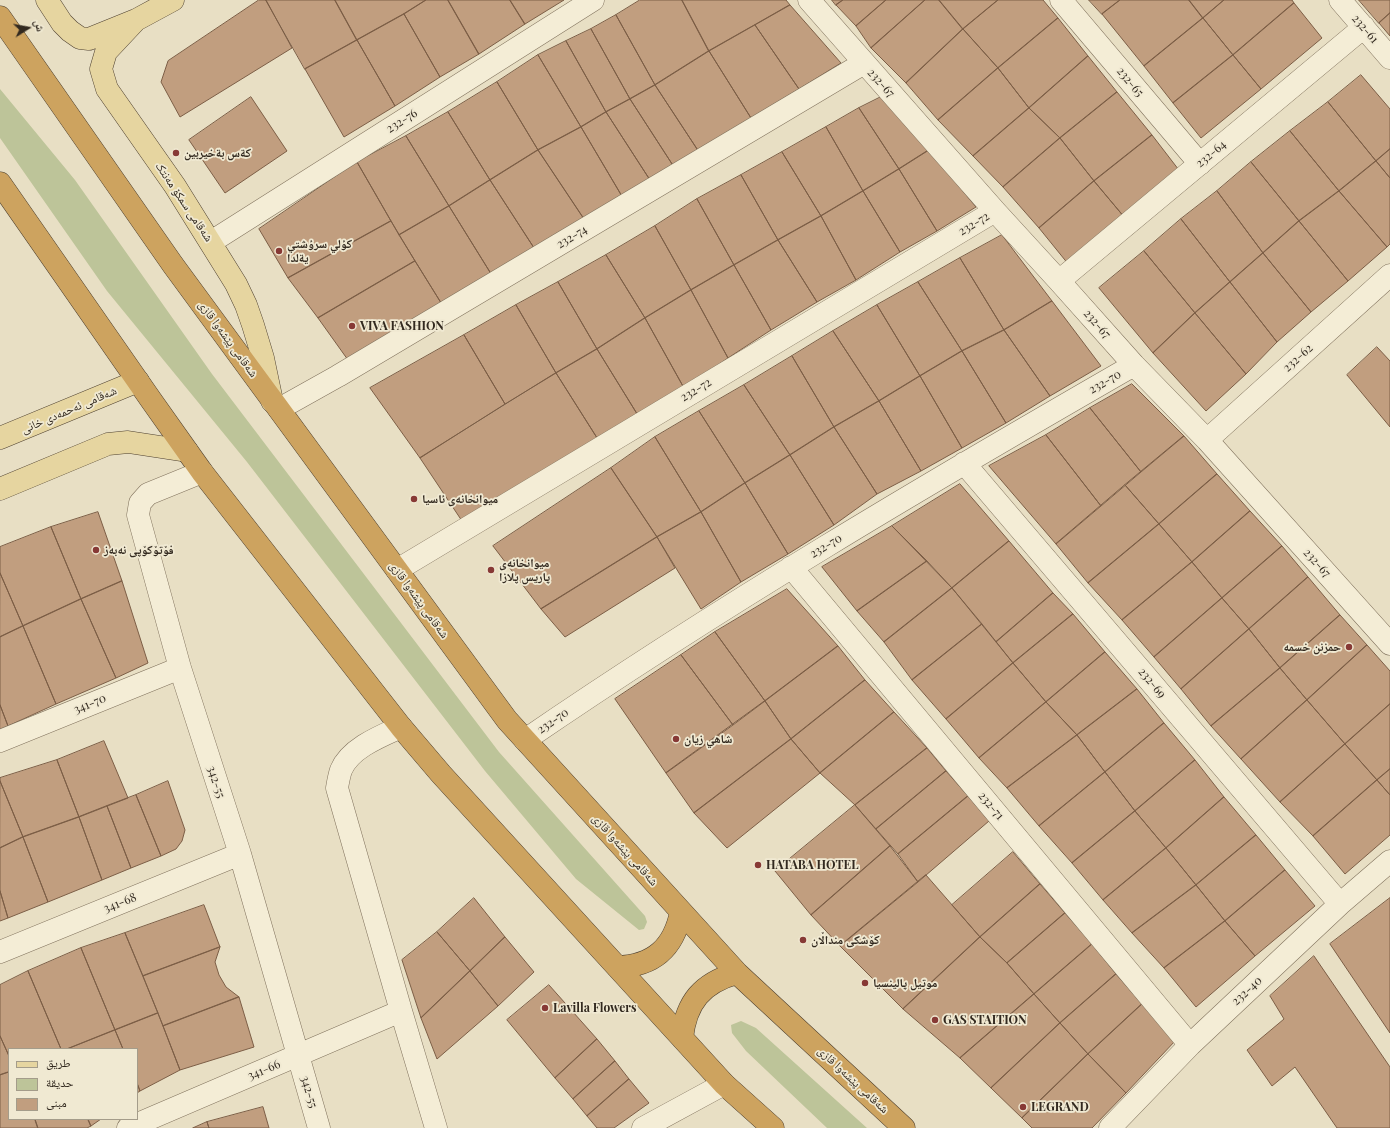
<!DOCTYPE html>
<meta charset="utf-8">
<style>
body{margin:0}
#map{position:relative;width:1390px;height:1128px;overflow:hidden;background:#e8dfc4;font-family:"Playfair Display","Noto Naskh Arabic",serif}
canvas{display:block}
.legend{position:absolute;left:8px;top:1048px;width:130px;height:72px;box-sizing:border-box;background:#f0e9d2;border:1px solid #a49c8a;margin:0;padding:5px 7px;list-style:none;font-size:12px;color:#32291f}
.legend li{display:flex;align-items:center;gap:8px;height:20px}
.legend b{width:20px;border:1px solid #a49c8a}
.north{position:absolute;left:8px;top:8px;width:40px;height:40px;-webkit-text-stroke:3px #f0e9d2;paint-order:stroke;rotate:79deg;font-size:11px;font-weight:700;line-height:16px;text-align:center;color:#32291f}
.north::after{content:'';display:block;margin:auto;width:14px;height:18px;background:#32291f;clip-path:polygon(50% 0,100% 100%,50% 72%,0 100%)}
</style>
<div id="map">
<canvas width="1390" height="1128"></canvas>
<ul class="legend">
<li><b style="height:5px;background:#e6d5a0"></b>طريق</li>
<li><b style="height:11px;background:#bdc499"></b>حديقة</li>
<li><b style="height:11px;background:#c19e7f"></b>مبنى</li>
</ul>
<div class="north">ش</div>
</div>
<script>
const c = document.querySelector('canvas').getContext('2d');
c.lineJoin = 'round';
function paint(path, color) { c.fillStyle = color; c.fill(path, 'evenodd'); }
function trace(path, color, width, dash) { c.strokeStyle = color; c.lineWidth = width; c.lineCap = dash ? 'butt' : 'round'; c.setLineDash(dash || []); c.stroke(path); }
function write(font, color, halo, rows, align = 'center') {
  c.font = font + ' "Playfair Display","Noto Naskh Arabic",serif'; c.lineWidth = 3.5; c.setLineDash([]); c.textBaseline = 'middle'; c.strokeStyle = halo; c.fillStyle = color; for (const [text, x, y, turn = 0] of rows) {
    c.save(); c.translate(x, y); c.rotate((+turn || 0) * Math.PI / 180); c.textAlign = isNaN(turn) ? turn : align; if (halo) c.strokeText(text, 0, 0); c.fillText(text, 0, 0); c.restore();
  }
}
const green = new Path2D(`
 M0,89l75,91 137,194 287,378 146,164 2,6 -3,7 -5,1 -63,-51 -91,-108 -238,-309 -140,-171 -107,-153z
 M741,1021l15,7 111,100h-40l-81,-77 -14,-18 -1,-8z`);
const building = new Path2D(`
 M259,0h7l26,48 -112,69 -19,-35 7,-21z
 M266,0h69l22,40 -52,29z
 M335,0h91l-22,14 -47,26z
 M426,0h22l31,54 -39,23 -36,-63z
 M448,0h62l15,24 -46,30z
 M510,0h54l-39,24z
 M640,0h42l27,51 -54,34 -39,-70z
 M682,0h104l4,5 -81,46z
 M832,0h11l-7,5z
 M843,0h43l-30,26 -20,-21z
 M886,0h39l-54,48 -15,-22z
 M925,0h14l24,29 -57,54 -35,-35z
 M939,0h59l-35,29z
 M998,0h45l15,18 -60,50 -35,-39z
 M1089,0h31l-18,14z
 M1120,0h69l14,18 -59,48 -42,-52z
 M1189,0h35l-21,18z
 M1224,0h68l2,3 -61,52 -30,-37z
 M1359,0h31v13l-11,10z
 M1294,3l28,35 -61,51 -28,-34z
 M790,5l51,58 -42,26 -44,-64z
 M1390,13v23l-11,-13z
 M404,14l36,63 -45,29 -38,-66z
 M616,15l39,70 -25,14 -39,-70z
 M1058,18l30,38 -59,52 -31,-40z
 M1203,18l30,37 -60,48 -29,-37z
 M755,25l44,64 -48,29 -42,-67z
 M591,29l39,70 -24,13 -40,-71z
 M963,29l35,39 -60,52 -32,-37z
 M357,40l38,66 -51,31 -39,-68z
 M566,41l40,71 -25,15 -43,-72z
 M709,51l42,67 -52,34 -44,-67z
 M538,55l43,72 -43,23 -41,-68z
 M1233,55l28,34 -60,49 -28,-35z
 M1088,56l29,36 -57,46 -31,-30z
 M998,68l31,40 -56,48 -35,-36z
 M1361,75l29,34v40l-14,12 -48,-59z
 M497,82l41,68 -48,30 -42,-68z
 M655,85l44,67 -25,15 -44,-68z
 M1117,92l35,43 -58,46 -34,-43z
 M885,95l44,55 -30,19 -40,-61z
 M251,97l36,54 -62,42 -36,-53z
 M630,99l44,68 -24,13 -44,-68z
 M1328,102l48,59 -37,30 -49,-60z
 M859,108l40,61 -36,22 -37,-64z
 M1029,108l31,30 -57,49 -30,-31z
 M448,112l42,68 -41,26 -43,-70z
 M606,112l44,68 -27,18 -42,-71z
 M581,127l42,71 -37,24 -48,-72z
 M826,127l37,64 -42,25 -39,-64z
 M1290,131l49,60 -40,30 -48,-59z
 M1152,135l30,39 -57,44 -31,-37z
 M406,136l43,70 -50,29 -42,-73z
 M1060,138l34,43 -55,47 -36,-41z
 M1390,149v29l-14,-17z
 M538,150l48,72 -50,29 -46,-71z
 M929,150l47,57 -39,24 -38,-62z
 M782,152l39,64 -43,24 -37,-65z
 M1376,161l14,17v66l-3,3 -48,-56z
 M357,162l34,59 -103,57 -29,-49z
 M1251,162l48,59 -36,32 -46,-62z
 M899,169l38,62 -37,21 -37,-61z
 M741,175l37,65 -44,25 -37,-66z
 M490,180l46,71 -43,26 -44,-71z
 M1094,181l31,37 -56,47 -30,-37z
 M863,191l37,61 -44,28 -35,-64z
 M1217,191l46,62 -33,29 -49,-63z
 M1339,191l48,56 -39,34 -49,-60z
 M697,199l37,66 -43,25 -36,-64z
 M449,206l44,71 -50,29 -44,-71z
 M821,216l35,64 -39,22 -39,-62z
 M1181,219l49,63 -35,31 -51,-62z
 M391,221l24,40 -97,57 -30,-40z
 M1299,221l49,60 -37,31 -48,-59z
 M655,226l36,64 -46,28 -39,-63z
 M1002,235l50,66 -48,29 -44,-72z
 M778,240l39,62 -46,28 -37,-65z
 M1144,251l51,62 -42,40 -54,-65z
 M1263,253l48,59 -34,30 -47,-60z
 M606,255l39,63 -48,31 -39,-67z
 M960,258l44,72 -42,21 -44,-69z
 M415,261l28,45 -95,54 -30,-42z
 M734,265l37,65 -43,28 -37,-68z
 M558,282l39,67 -41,24 -40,-68z
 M918,282l44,69 -42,25 -43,-71z
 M1230,282l47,60 -31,32 -51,-61z
 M691,290l37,68 -44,30 -39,-70z
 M1052,301l49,65 -51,30 -46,-66z
 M516,305l40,68 -51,31 -41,-69z
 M877,305l43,71 -41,25 -46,-70z
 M1195,313l51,61 -40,37 -53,-58z
 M645,318l39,70 -45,29 -42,-68z
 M1004,330l46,66 -44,27 -44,-72z
 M833,331l46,70 -45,26 -42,-71z
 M464,335l41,69 -85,54 -50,-70z
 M1377,347l13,14v66l-43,-52z
 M597,349l42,68 -40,24 -43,-68z
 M962,351l44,72 -44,25 -42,-72z
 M792,356l42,71 -44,28 -46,-70z
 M556,373l43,68 -137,80 -42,-63z
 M920,376l42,72 -41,23 -42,-70z
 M1132,384l52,52 -43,36 -51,-64z
 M744,385l46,70 -45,28 -46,-72z
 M879,401l42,70 -44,23 -43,-67z
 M1090,408l51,64 -40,34 -55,-71z
 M699,411l46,72 -44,29 -46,-75z
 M834,427l43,67 -43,31 -44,-70z
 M1046,435l55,71 -45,38 -67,-78z
 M1184,436l33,38 -58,50 -34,-39z
 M655,437l46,75 -44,25 -46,-69z
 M790,455l44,70 -46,29 -43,-71z
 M611,468l46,69 -116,72 -48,-63z
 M1217,474l33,37 -58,51 -33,-38z
 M745,483l43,71 -47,28 -40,-70z
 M960,484l49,57 -57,47 -60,-62z
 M1125,485l34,39 -71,59 -32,-39z
 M1250,511l32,35 -60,52 -30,-36z
 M98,512l24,69 -41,18 -30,-72z
 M701,512l40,70 -40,27 -44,-72z
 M1159,524l33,38 -70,58 -34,-37z
 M892,526l35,35 -70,50 -35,-44z
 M51,527l30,72 -58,27 -23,-53v-26z
 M657,537l18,31 -110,69 -24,-28z
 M1009,541l44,52 -57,49 -44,-54z
 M1282,546l26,31 -59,52 -27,-31z
 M927,561l25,27 -68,54 -27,-31z
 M1192,562l30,36 -68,59 -32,-37z
 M0,573l23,53 -23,11z
 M1308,577l32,38 -60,53 -31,-39z
 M122,581l26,82 -32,15 -35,-79z
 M952,588l30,36 -70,56 -28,-38z
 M787,589l51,57 -73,55 -50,-69z
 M1053,593l20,21 -60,49 -17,-21z
 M1222,598l27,31 -68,60 -27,-32z
 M81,599l35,79 -60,26 -33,-78z
 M1073,614l32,38 -59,50 -33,-39z
 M1340,615l27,30 -60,55 -27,-32z
 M982,624l31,39 -67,56 -34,-39z
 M23,626l33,78 -48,22 -8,-21v-68z
 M1249,629l31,39 -69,58 -30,-37z
 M715,632l50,69 -32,24 -52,-70z
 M1367,645l23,26v33l-45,40 -38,-44z
 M838,646l27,34 -74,59 -26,-38z
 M1105,652l32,37 -60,46 -31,-33z
 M681,655l52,70 -67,48 -51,-74z
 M1013,663l33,39 -67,56 -33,-39z
 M1280,668l27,32 -66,59 -30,-33z
 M865,680l29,32 -74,61 -29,-34z
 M1137,689l27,34 -59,49 -28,-37z
 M1307,700l38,44 -65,58 -39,-43z
 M765,701l26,38 -97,74 -28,-40z
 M1046,702l31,33 -70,53 -28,-30z
 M1390,704v65l-13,11 -32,-36z
 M0,705l8,21 -8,4z
 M894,712l33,36 -72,57 -35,-32z
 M1164,723l31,37 -60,51 -30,-39z
 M1077,735l28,37 -66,54 -32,-38z
 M791,739l29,34 -93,75 -33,-35z
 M104,741l24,57 -49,19 -22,-57z
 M1345,744l32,36 -64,56 -33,-34z
 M927,748l19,23 -70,58 -21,-24z
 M57,760l22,57 -56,20 -23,-56v-3z
 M1195,760l29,37 -58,51 -31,-37z
 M1390,769v26l-13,-15z
 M946,771l22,25 -70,58 -22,-25z
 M1105,772l30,39 -63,52 -33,-37z
 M1377,780l13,15v40l-45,39 -32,-38z
 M0,781l23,56 -23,11z
 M168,781l17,49 -3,11 -6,8 -15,7 -25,-61z
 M136,795l25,61 -30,12 -24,-62z
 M968,796l21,25 -71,61 -20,-28z
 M1224,797l32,38 -60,50 -30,-37z
 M855,805l35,41 -79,69 -36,-44z
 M107,806l24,62 -29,12 -23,-63z
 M1135,811l31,37 -63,52 -31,-37z
 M79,817l23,63 -54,22 -25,-65z
 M1256,835l29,35 -60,51 -29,-36z
 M23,837l25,65 -40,16 -8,-27v-43z
 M890,846l28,36 -78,64 -29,-31z
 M1166,848l30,37 -64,48 -29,-33z
 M1013,852l27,32 -60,53 -28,-32z
 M1285,870l30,36 -60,50 -30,-35z
 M926,875l54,62 -77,72 -63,-63z
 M1040,884l25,29 -58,50 -27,-26z
 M1196,885l29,36 -61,47 -32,-35z
 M0,891l8,27 -8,3z
 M474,898l31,39 -35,34 -33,-39z
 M1390,898v135l-60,-89z
 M204,905l16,42 -77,29 -18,-43z
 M1065,913l27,31 -58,50 -27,-31z
 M1225,921l30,35 -59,51 -32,-39z
 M437,932l33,39 -49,47 -19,-58z
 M125,933l33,80 -43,17 -34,-82z
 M505,937l29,35 -36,34 -28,-35z
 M980,937l27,26 27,31 -74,64 -57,-49z
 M1092,944l24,30 -56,49 -26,-29z
 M220,947l-5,15 4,13 7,12 13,10 -76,29 -20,-50z
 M81,948l34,82 -48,19h-6l-33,-78z
 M1314,956l76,111v61h-53l-42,-61 -23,19 -25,-36 37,-31 -14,-23z
 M28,971l33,78h-52v7l-9,-20v-51z
 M470,971l28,35 -61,53 -16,-41z
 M1116,974l26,30 -54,50 -28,-31z
 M549,985l48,54 -42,39 -48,-58z
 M1034,994l26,29 -69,65 -31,-30z
 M239,997l15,50 -74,23 -17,-44z
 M1142,1004l34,36 -50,53 -38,-39z
 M158,1013l22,57 -40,21 -3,-8v-34h-14l-8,-19z
 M1060,1023l28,31 -66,64 -31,-30z
 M115,1030l8,19h-56z
 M0,1036l9,20v16l-9,3z
 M597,1039l18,22 -42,38 -18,-21z
 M1088,1054l38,39 -34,35h-60l-10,-10z
 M615,1061l14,18 -42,37 -14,-17z
 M9,1072v47h26l3,9h-38v-53z
 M629,1079l20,24 -35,25h-17l-10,-12z
 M137,1083l3,8 -3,2z
 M263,1107l6,21h-60l-2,-6z
 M35,1119h53l3,7 -4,2h-49z
 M88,1119h13l-10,7z
 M207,1122l2,6h-16z`);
const minor = new Path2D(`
 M809,0l186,211 64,70 75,84 73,75 183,204
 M1061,0l139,164
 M1340,0l50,58
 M211,242l382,-242
 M1059,281l305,-254
 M279,409l59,-33 526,-313
 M1207,440l183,-165
 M964,463l376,441
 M202,472l-54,22 -8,9 -2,12 42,153 60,186 79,274
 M791,567l399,478
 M397,570l598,-359
 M401,727c-20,9 -51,21 -60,43 -2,6 -3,12 -4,18l64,223 35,117
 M525,740c197,-135 402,-256 609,-375
 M0,741l180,-73
 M0,952l240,-98
 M128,1128l273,-117
 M643,1128l81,-44
 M1110,1128l80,-83 150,-141 50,-43`);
const major = new Path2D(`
 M47,0l15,23 8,8 10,7 9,1 47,-19 37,-20
 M136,20l-30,32 -5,17 6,20 68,97 61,98 10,21 7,20 10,33 9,43
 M0,438l138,-57
 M0,489l108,-45 20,-2 59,9`);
const highway = new Path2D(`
 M0,17l173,248 334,455 230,253 167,155
 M0,183l151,217 51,72 199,255 40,47 283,310 49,44
 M617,967c37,-1 57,-20 64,-55
 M682,1038c4,-36 20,-55 55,-65`);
const markers = [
 [176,153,4,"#873935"],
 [279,251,4,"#873935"],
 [352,326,4,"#873935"],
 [414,499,4,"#873935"],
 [96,550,4,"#873935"],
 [491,570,4,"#873935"],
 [1349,647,4,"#873935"],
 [676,739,4,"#873935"],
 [758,865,4,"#873935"],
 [803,940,4,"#873935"],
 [865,983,4,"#873935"],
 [545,1008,4,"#873935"],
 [935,1020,4,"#873935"],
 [1023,1107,4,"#873935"]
];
const streetNames = [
 ["232-61",1365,29,49],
 ["232-65",1130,82,50],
 ["232-67",881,83,48],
 ["232-76",402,121,-32],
 ["232-64",1211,154,-40],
 ["شەقامی سمکۆ مەنتک",184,202,56],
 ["232-72",974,224,-31],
 ["232-74",572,237,-31],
 ["232-67",1097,324,49],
 ["شەقامی پێشەوا قازی",228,339,54],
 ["232-62",1298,358,-42],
 ["232-70",1105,382,-30],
 ["232-72",696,390,-31],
 ["شەقامی ئەحمەدی خانی",69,410,-23],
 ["232-70",826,546,-31],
 ["232-67",1317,563,48],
 ["شەقامی پێشەوا قازی",419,600,54],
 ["232-69",1152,683,50],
 ["341-70",90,704,-22],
 ["232-70",553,721,-35],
 ["342-55",216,782,72],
 ["232-71",991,806,50],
 ["شەقامی پێشەوا قازی",625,850,48],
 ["341-68",120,903,-22],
 ["232-40",1247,991,-43],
 ["341-66",264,1070,-23],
 ["شەقامی پێشەوا قازی",853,1080,43],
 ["342-55",309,1092,74]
];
const poiNames = [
 ["كةس بةخيربين",184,153],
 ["كؤلي سرؤشتي",287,244],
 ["يةلدا",287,258],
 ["VIVA FASHION",360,326],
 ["میوانخانەی ئاسیا",422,499],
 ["فۆتۆکۆپی نەبەز",104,550],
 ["میوانخانەی",499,563],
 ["پاریس پلازا",499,577],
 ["حمزنن خسمه",1341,647,"right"],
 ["شاهي زيان",684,739],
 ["HATABA HOTEL",766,865],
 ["کۆشکی منداڵان",811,940],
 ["موتيل پالينسيا",873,983],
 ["Lavilla Flowers",553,1008],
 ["GAS STAITION",943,1020],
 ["LEGRAND",1031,1107]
];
paint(green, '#bdc499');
paint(building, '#c19e7f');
trace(building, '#7c5e46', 1);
trace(minor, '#80725d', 23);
trace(major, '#4e4030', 23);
trace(highway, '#4e4030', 23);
trace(minor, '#f4edd6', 22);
trace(major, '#e6d5a0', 22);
trace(highway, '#cda35f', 22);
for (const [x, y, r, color] of markers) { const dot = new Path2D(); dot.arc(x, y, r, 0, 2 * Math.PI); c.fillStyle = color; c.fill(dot); trace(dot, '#f0e9d2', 1.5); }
write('12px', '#32291f', '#f0e9d2', streetNames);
write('bold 12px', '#32291f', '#f0e9d2', poiNames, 'left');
</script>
